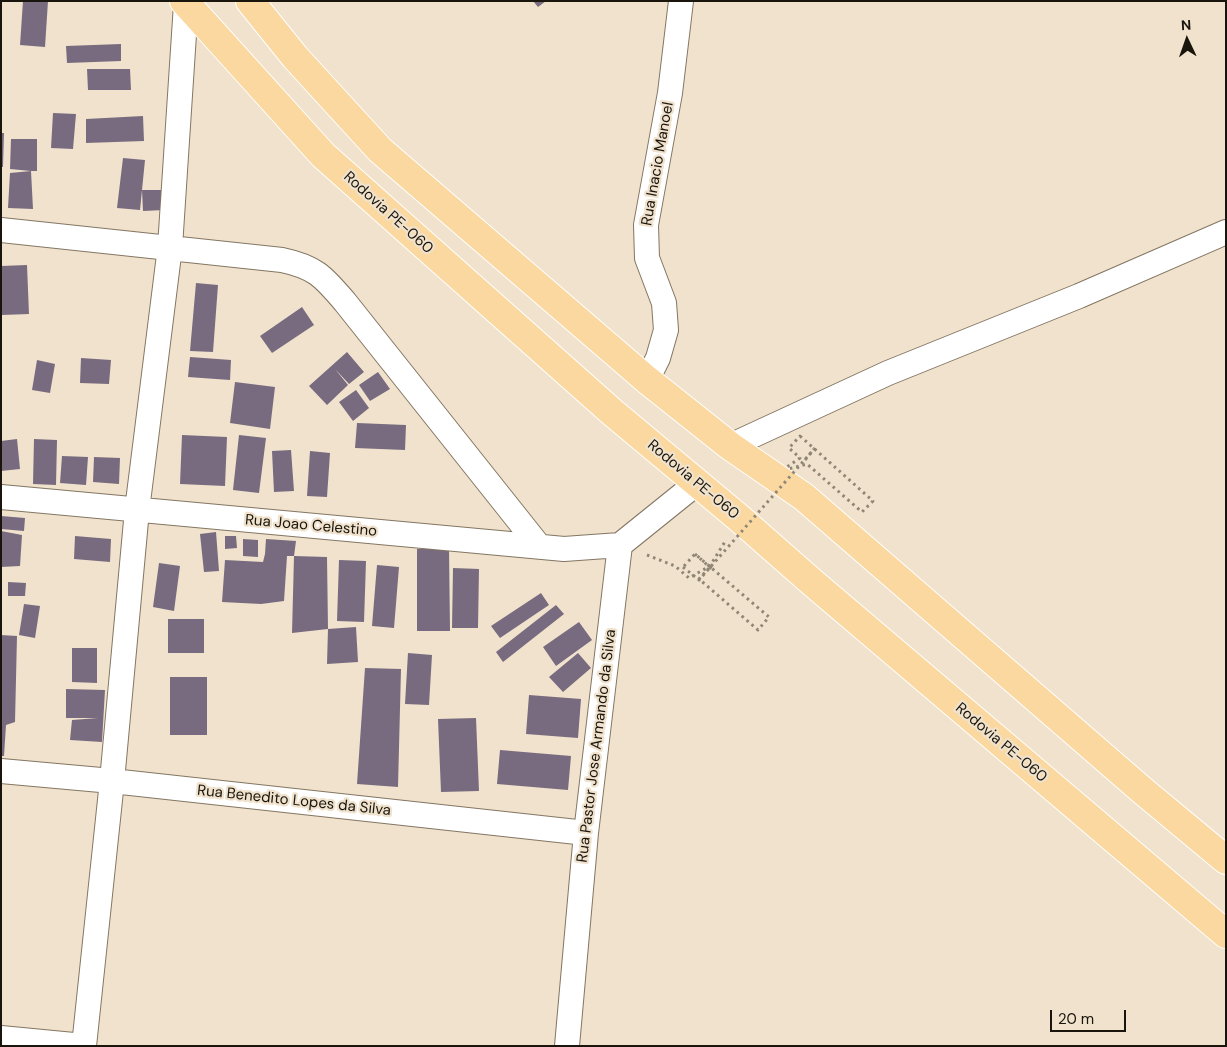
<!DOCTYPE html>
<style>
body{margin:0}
#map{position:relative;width:1227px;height:1047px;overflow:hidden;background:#f0e2cc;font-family:"DM Sans",sans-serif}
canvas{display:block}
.frame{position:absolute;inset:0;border:2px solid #19150d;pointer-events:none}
.north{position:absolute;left:1162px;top:15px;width:50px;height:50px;-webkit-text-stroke:4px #f0e2cc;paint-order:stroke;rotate:357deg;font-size:14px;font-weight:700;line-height:20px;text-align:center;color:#19150d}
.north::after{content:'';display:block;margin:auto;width:18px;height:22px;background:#19150d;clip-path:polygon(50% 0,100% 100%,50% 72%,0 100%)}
.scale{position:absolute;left:1050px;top:1010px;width:76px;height:22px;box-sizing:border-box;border:2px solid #19150d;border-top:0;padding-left:6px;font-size:15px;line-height:18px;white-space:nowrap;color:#19150d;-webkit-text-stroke:4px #f0e2cc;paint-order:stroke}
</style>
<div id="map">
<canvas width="1227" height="1047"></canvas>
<div class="frame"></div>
<div class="north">N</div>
<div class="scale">20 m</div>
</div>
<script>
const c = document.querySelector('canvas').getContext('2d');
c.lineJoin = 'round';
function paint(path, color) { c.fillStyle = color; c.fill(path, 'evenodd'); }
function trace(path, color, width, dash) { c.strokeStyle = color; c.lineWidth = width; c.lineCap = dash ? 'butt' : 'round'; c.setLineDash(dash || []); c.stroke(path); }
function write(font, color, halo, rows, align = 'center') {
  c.font = font + ' "DM Sans",sans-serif'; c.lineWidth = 4.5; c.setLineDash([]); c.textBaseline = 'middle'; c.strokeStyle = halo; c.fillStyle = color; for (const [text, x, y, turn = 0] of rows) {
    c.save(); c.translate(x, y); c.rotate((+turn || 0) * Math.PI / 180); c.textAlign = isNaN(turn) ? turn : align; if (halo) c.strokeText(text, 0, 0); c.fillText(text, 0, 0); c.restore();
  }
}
const building = new Path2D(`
 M23,1h25l-3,46 -25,-2z
 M533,1h13l-8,6z
 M121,44v17l-54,2 -1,-17z
 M87,69h43l1,21h-43z
 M53,113l23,1 -3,35 -22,-1z
 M143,116l1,25 -58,2v-24z
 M1,133h3l-1,34h-2z
 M11,139h26v32h-6l2,38 -25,-1 2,-35 21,-2 -21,-2z
 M123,158l22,2 -5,50 -23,-2z
 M142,190h22v20l-21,1z
 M27,265l2,49 -27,1 -1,-49z
 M196,283l22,2 -5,67 -23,-1z
 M302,307l12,18 -42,28 -12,-17z
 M347,352l17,20 -15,12 -14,-15 13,16 -21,20 -18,-19z
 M190,357l41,3 -1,20 -42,-3z
 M81,358l30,2 -2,24 -29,-1z
 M37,360l18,4 -5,29 -18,-3z
 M378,372l12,17 -20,12 -11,-16z
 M235,382l40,5 -5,42 -40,-6z
 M356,390l13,18 -16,13 -14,-19z
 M357,423l49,2 -1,25 -50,-2z
 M182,435l45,2 -2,49 -45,-2z
 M239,435l27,3 -7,55 -26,-3z
 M17,439l3,30 -19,2v-30z
 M34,439l23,1 -1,45 -23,-1z
 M291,450l3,41 -20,1 -2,-41z
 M310,451l20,2 -3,44 -20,-1z
 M62,456l26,1 -2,28 -26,-2z
 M94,457l26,1 -1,26 -26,-2z
 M1,516l24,2 -1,13 -23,-2z
 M1,531l21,4 -2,31 -19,1z
 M216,532l3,39 -15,1 -4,-38z
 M75,536l36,3 -1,23 -36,-3z
 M225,536h11l1,12 -12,1z
 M243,539l15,1v17l-15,-1z
 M266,539l30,2 -2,15h-7l-3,45 -23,3 -39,-2 3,-42 38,2 2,-8z
 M417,549h32l1,82h-33z
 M294,556l33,1 1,72 28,-2 2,35 -31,2 1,-35 -36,4z
 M339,560l27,1 -2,61 -27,-1z
 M159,563l21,3 -6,45 -21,-4z
 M377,565l22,2 -5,61 -22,-2z
 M453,568l26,1 -1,59h-26z
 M8,582l18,1 -1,13h-17z
 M541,593l8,12 -49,33 -9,-12z
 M24,604l16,2 -5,32 -16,-3z
 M556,605l8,9 -61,48 -7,-10z
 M168,619h36v34h-36z
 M579,622l13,18 -36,26 -13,-19z
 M1,635l16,1 -2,86 -9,3 -2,31h-3z
 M72,648h25v35l-25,-1z
 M408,653l24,2 -3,50 -24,-1z
 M578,653l13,15 -28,24 -14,-15z
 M365,668l36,1 -3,118 -41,-3z
 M170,677h37v58h-37z
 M66,689l39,1 -3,52 -32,-2 2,-20 26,-2h-32z
 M529,695l52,4 -3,39 -52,-4z
 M476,718l3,73 -38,1 -3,-73z
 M500,750l71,6 -3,34 -71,-6z`);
const path = new Path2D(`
 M800,436l73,65 -11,11 -55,-48 -26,7 19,-13 -11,-10z
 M805,460l9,-11
 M647,555l28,11 14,12 21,-12 16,-26
 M684,566l11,-12 74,63 -11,13 -59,-51 11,-12`);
const minor = new Path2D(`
 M1,230l281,30c33,7 41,16 63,42l194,244
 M647,380l11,-22 8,-28 -2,-27 -17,-45 -1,-33 24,-132 11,-92
 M730,446l158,-73 191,-77 147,-64
 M1,497l563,52 56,-4
 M1,771l111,10 474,52
 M1,1038l83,8
 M84,1046l28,-265 25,-271 33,-263 16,-243
 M567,1046l19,-213 34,-288 77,-62`);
const trunk = new Path2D(`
 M184,1l139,154 289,257 127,106 74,65 413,351
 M250,1l45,56 85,93 267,230 83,66 74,51 339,294 83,69`);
const pathBridge = new Path2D(`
 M695,554l18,16
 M683,567l16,13 116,-132`);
const streetNames = [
 ["Rua Inacio Manoel",658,164,-80],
 ["Rodovia PE-060",388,213,42],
 ["Rodovia PE-060",693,480,40],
 ["Rua Joao Celestino",311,526,5],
 ["Rodovia PE-060",1001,743,40],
 ["Rua Pastor Jose Armando da Silva",597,746,-83],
 ["Rua Benedito Lopes da Silva",294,801,6]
];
paint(building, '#786b7f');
trace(minor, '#837663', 26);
trace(trunk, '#fff', 30);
trace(path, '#908676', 3, [2.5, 4]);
trace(minor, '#fff', 24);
trace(trunk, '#fad89f', 28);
trace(pathBridge, '#908676', 3, [2.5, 4]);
write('15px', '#19150d', '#f0e2cc', streetNames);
</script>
